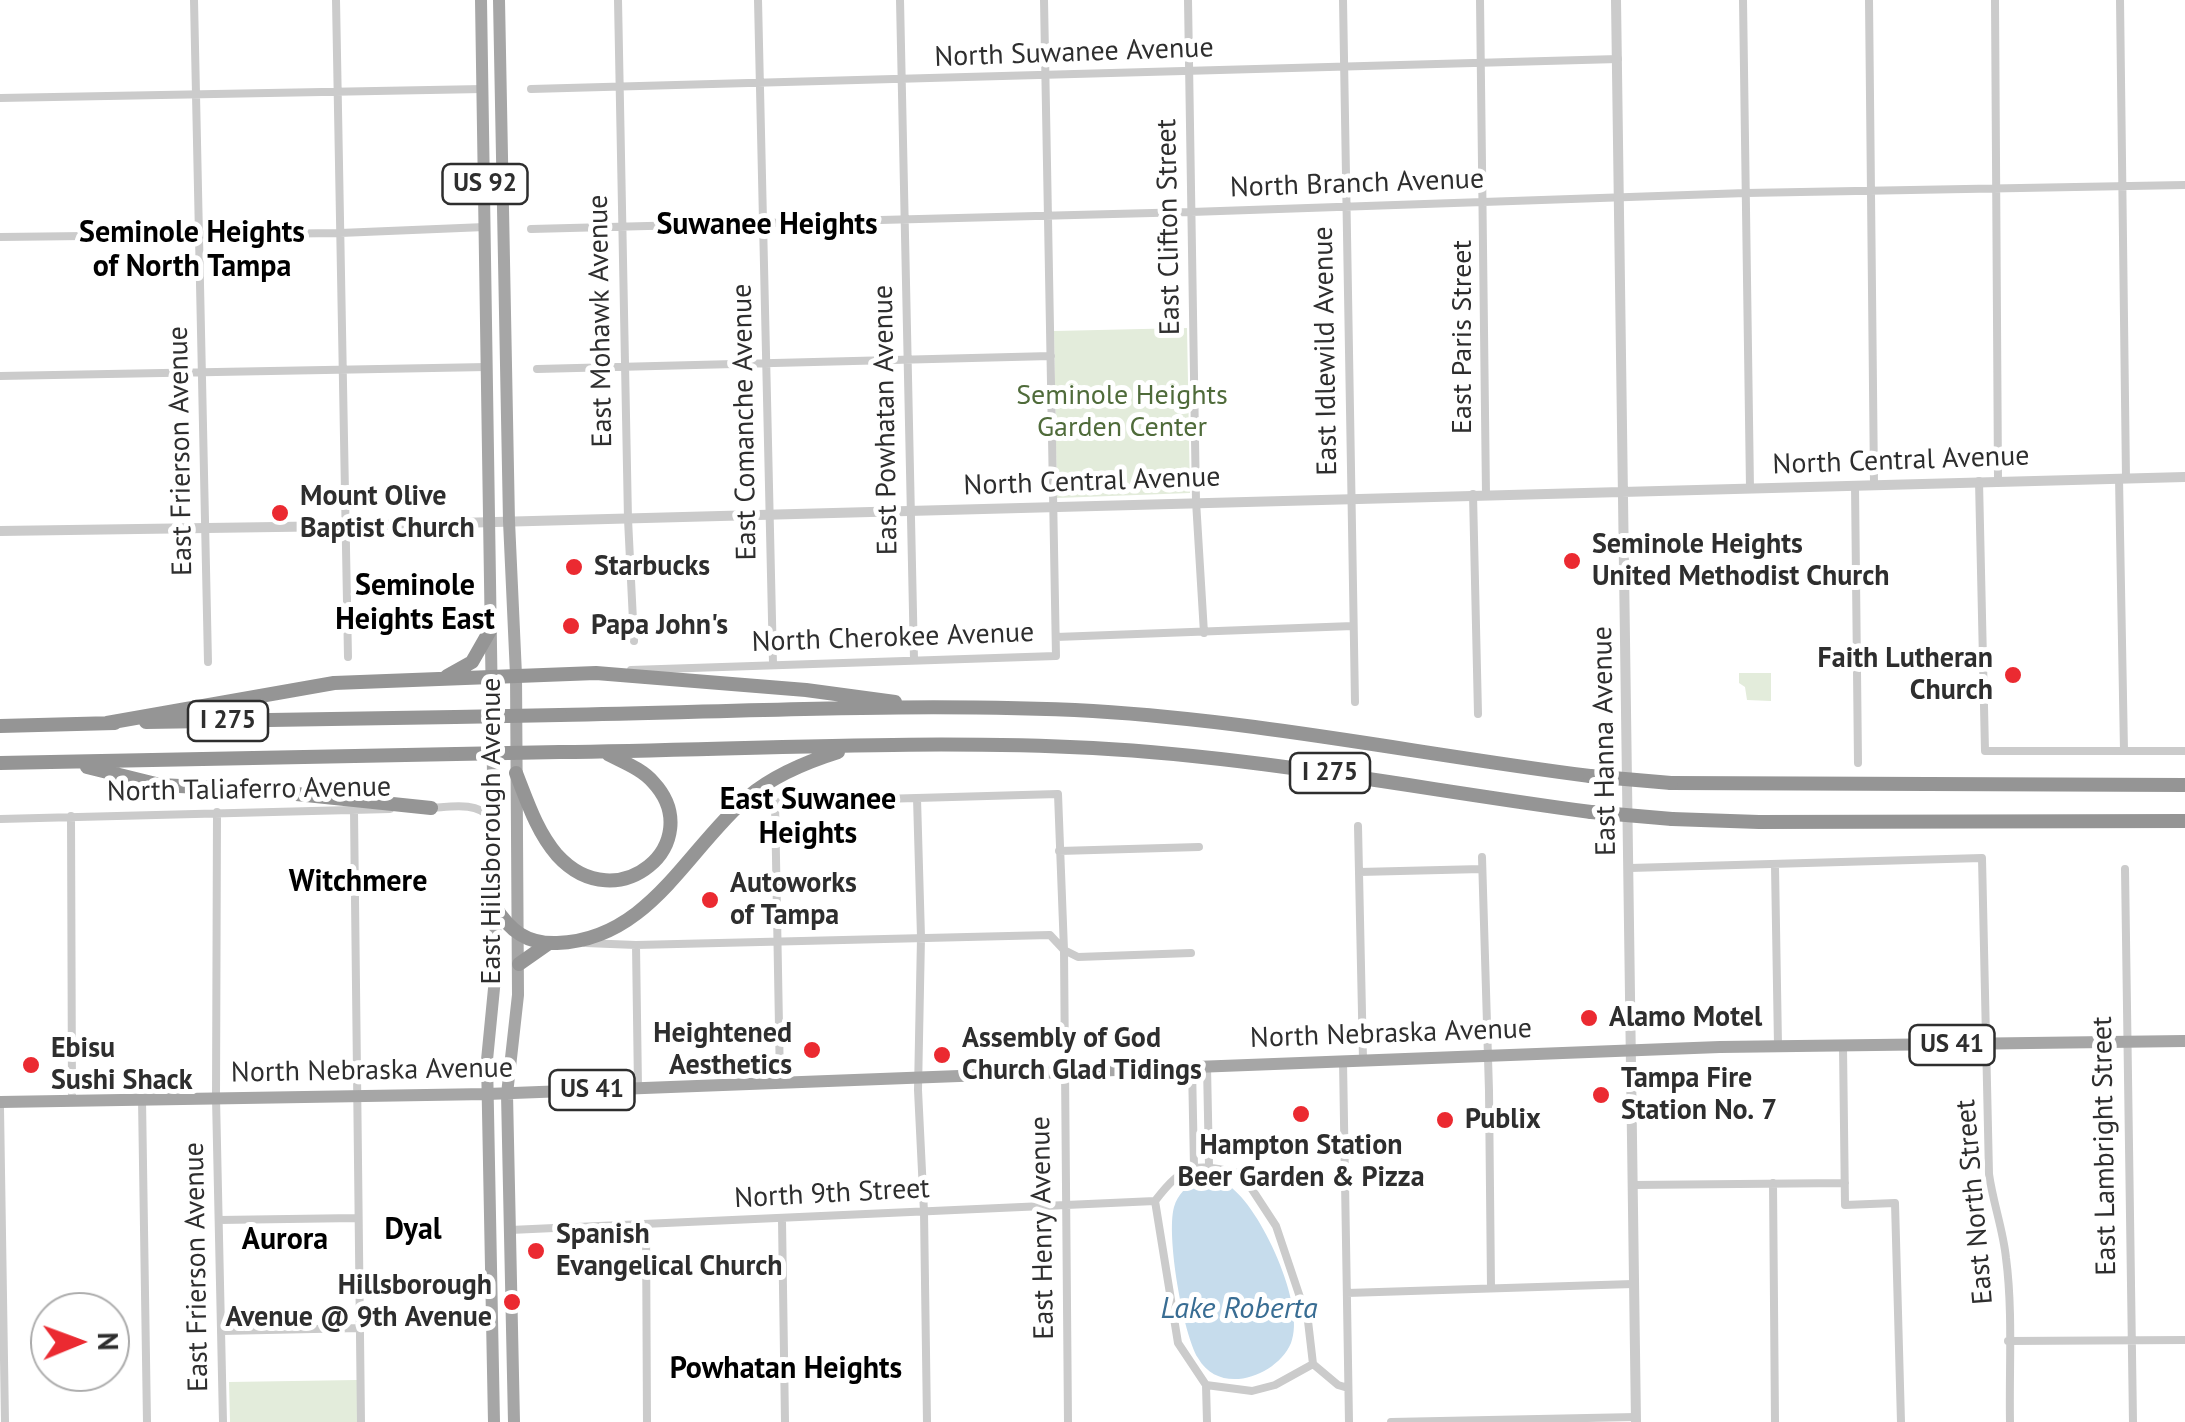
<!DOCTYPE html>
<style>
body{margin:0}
#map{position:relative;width:2185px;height:1422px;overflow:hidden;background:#fff;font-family:"PT Sans",sans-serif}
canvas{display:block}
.north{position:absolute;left:30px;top:1292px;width:100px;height:100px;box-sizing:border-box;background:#fff;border:2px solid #ababab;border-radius:50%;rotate:89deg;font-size:28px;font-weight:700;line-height:40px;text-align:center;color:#2e2e2e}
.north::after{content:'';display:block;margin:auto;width:35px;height:45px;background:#eb2a31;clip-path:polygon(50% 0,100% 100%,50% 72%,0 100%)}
</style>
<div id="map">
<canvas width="2185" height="1422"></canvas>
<div class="north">N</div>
</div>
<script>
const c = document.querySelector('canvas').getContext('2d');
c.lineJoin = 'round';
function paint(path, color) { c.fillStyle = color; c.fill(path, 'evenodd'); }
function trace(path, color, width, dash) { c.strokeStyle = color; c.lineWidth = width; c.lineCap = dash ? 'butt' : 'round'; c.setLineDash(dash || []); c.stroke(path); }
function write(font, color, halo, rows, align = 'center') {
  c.font = font + ' "PT Sans",sans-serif'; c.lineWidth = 10; c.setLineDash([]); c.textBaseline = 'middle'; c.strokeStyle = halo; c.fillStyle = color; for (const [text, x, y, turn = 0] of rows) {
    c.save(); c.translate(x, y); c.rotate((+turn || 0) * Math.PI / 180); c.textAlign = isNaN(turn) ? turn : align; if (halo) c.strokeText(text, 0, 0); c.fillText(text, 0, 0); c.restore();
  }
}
const green = new Path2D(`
 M1187,328l3,165 -133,5 -3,-167z
 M1739,673h32v28l-24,-1 -2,-13 -6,-4z
 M357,1380v42h-127l-1,-40z`);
const water = new Path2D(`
 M1199,1181c10,0 22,-1 30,5 31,20 78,121 62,157 -14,33 -71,54 -93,15 -15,-25 -32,-122 -24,-151 4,-13 12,-21 25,-26z`);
const minor = new Path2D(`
 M194,0l14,662
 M336,0l12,657
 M618,0l10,519 6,122
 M758,0l15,663
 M900,0l14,659
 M1188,0l8,501 8,132
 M1343,0l12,702
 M1480,0l6,494
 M1743,0l7,488
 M1869,0l5,483
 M1995,0l3,479
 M2120,0l6,478
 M531,89l1087,-30
 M0,98l483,-9
 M531,229l660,-17 555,-19 439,-8
 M0,237l340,-4 145,-6
 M537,369l514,-13
 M0,376l487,-9
 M2119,478l5,273
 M1979,481l6,270h200
 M1855,485l3,278
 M1473,494l5,220
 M1056,637l297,-11
 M631,670l425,-14 -12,-656
 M917,798l4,139 -3,153 6,122 3,210
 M429,808c22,-1 46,-7 62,10
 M354,811l7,611
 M217,812l-1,286 7,324
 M71,816l1,284
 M0,819l390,-10
 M1358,826l5,234
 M1059,851l140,-4
 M1482,857l7,234 2,197
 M1775,866l3,180
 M1630,868l352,-10 7,316c4,29 14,55 17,84 7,53 3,110 4,164
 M2125,869l8,553
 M1359,872l123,-3
 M585,943l51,2 414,-10 14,15 14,7 113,-4
 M636,945l2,143
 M1843,1047l2,158 50,-2 6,219
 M1343,1061l6,361
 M1192,1066l2,101
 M1207,1066l2,100
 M780,1083l-5,-281 283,-8 6,156 4,472
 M142,1099l5,323
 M0,1108l5,314
 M1773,1183l2,239
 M1632,1185l213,-2
 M219,1220l138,-2
 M782,1220l3,202
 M646,1225l1,197
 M510,1230l645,-29
 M1347,1293l286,-9
 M221,1331l139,-3
 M2008,1341l177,-1
 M1313,1364l-38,21 -23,6 -46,-6 -28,-42 -23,-142c30,-39 41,-38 87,-27l34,52 32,95 5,43 25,21 10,3
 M1206,1385l1,37
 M1391,1422l245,-5`);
const tertiary = new Path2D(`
 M1616,0l20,1422
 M0,531l345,-5 1840,-49`);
const primary = new Path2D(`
 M481,0l15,968 -9,92 7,362
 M499,0l10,521 7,154 2,320 -11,99 7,328
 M0,1102l487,-8 1233,-47 465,-6`);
const motorway = new Path2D(`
 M447,676l25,-14 20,-35
 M560,715c177,-3 356,-13 533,-4 167,10 331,44 497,65
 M146,722l309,-5
 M107,723l227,-40 262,-10 210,17 89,12
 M0,726l115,-3
 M560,752c177,-2 356,-13 533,-4 167,9 332,42 498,64
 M0,763l456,-9
 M87,767l73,18 98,5 173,18
 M516,773c11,28 21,59 41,82 61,67 152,-13 96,-73 -11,-13 -30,-20 -45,-28
 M1671,783l514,2
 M1672,819l87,3 426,-1
 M495,907c15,24 32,37 62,36 92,-3 130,-94 191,-146 25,-21 58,-35 90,-45
 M519,964l30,-21`);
const motorwayBridge = new Path2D(`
 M455,717l105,-2
 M456,754l104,-2
 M1590,776l81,7
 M1591,812l81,7`);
const markers = [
 [280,513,10,"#eb2a31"],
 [1572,561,10,"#eb2a31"],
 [574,567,10,"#eb2a31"],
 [571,626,10,"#eb2a31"],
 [2013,675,10,"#eb2a31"],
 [710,900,10,"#eb2a31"],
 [1589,1018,10,"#eb2a31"],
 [812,1050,10,"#eb2a31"],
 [942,1055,10,"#eb2a31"],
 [31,1065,10,"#eb2a31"],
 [1601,1095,10,"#eb2a31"],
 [1301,1114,10,"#eb2a31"],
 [1445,1120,10,"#eb2a31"],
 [536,1251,10,"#eb2a31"],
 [512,1302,10,"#eb2a31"]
];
const shields = [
 [485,184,85],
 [228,721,80],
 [1330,773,80],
 [1952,1045,85],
 [592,1090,85]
];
const shieldNames = [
 ["US 92",485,184],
 ["I 275",228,721],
 ["I 275",1330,773],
 ["US 41",1952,1045],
 ["US 41",592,1090]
];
const streetNames = [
 ["North Suwanee Avenue",1074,53,-2],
 ["North Branch Avenue",1357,184,-2],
 ["East Clifton Street",1169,227,-91],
 ["East Mohawk Avenue",601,321,-91],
 ["East Paris Street",1463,337,-90],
 ["East Idlewild Avenue",1326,351,-91],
 ["East Powhatan Avenue",886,420,-91],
 ["East Comanche Avenue",745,422,-91],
 ["East Frierson Avenue",181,451,-91],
 ["North Central Avenue",1901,461,-2],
 ["North Central Avenue",1092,482,-2],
 ["North Cherokee Avenue",893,638,-2],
 ["East Hanna Avenue",1605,741,-91],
 ["North Taliaferro Avenue",249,790,-1],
 ["East Hillsborough Avenue",492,831,-90],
 ["North Nebraska Avenue",1391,1034,-2],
 ["North Nebraska Avenue",372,1071,-1],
 ["East Lambright Street",2105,1146,-91],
 ["North 9th Street",832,1194,-3],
 ["East North Street",1975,1202,-95],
 ["East Henry Avenue",1043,1228,-91],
 ["East Frierson Avenue",197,1267,-91]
];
const parkNames = [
 ["Seminole Heights",1122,396],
 ["Garden Center",1122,428]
];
const poiNames = [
 ["Mount Olive",300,497],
 ["Baptist Church",300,529],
 ["Seminole Heights",1592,545],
 ["United Methodist Church",1592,577],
 ["Starbucks",594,567],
 ["Papa John's",591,626],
 ["Faith Lutheran",1993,659,"right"],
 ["Church",1993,691,"right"],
 ["Autoworks",730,884],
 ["of Tampa",730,916],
 ["Alamo Motel",1609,1018],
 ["Heightened",792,1034,"right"],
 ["Aesthetics",792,1066,"right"],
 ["Assembly of God",962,1039],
 ["Church Glad Tidings",962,1071],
 ["Ebisu",51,1049],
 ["Sushi Shack",51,1081],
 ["Tampa Fire",1621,1079],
 ["Station No. 7",1621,1111],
 ["Publix",1465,1120],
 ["Hampton Station",1301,1146,"center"],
 ["Beer Garden & Pizza",1301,1178,"center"],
 ["Spanish",556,1235],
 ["Evangelical Church",556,1267],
 ["Hillsborough",492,1286,"right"],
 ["Avenue @ 9th Avenue",492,1318,"right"]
];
const neighbourhoodNames = [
 ["Suwanee Heights",767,225],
 ["Seminole Heights",192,233],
 ["of North Tampa",192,267],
 ["Seminole",415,586],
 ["Heights East",415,620],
 ["East Suwanee",808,800],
 ["Heights",808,834],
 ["Witchmere",358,882],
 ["Dyal",413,1230],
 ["Aurora",285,1240],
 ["Powhatan Heights",786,1369]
];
const waterNames = [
 ["Lake Roberta",1239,1309]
];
paint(green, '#e3ecdb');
paint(water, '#c6dcec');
trace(minor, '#cbcbcb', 8);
trace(tertiary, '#cbcbcb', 10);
trace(primary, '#a6a6a6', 12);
trace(motorway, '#959595', 14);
trace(motorwayBridge, '#959595', 14);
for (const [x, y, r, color] of markers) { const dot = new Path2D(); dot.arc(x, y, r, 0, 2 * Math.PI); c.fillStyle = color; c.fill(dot); trace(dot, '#fff', 4); }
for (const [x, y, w] of shields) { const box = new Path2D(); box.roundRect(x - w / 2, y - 20, w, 40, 8); c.fillStyle = '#fff'; c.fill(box); trace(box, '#2e2e2e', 2.5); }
write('bold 25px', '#2e2e2e', null, shieldNames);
write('28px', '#2e2e2e', '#fff', streetNames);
write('28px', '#4f6b3a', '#fff', parkNames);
write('bold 28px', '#2e2e2e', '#fff', poiNames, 'left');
write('bold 30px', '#000', '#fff', neighbourhoodNames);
write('italic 30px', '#396d93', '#fff', waterNames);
</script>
